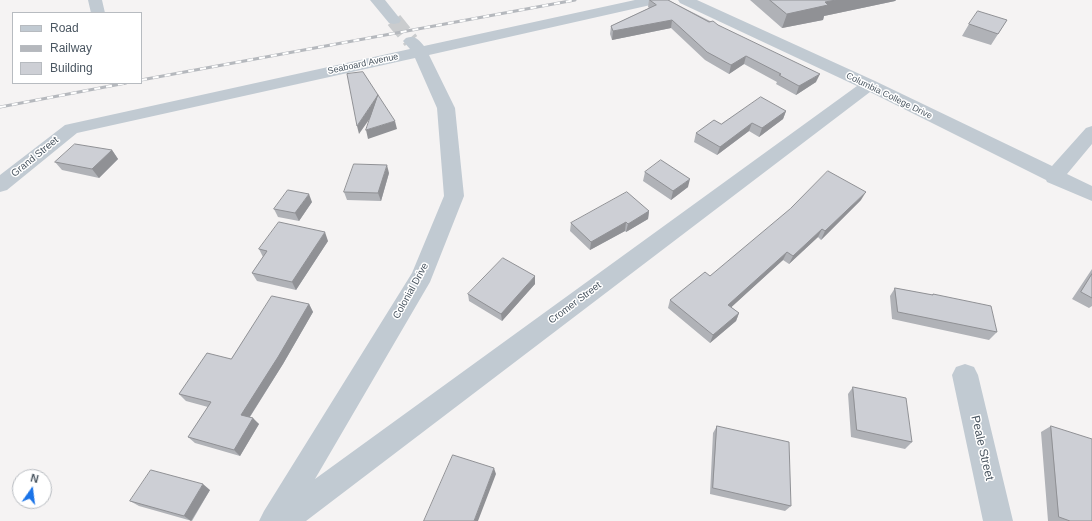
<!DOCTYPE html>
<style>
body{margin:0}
#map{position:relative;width:1092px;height:521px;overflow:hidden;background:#f5f3f3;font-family:Arial,sans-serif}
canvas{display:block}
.legend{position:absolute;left:12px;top:12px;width:130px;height:72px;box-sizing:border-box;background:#fff;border:1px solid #b7bbc0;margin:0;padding:5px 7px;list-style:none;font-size:12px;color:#4a5661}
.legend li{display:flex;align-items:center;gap:8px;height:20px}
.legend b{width:20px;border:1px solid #b7bbc0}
.north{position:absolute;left:12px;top:469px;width:40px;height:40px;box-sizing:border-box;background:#fff;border:1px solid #b7bbc0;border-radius:50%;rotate:14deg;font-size:11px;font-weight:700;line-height:16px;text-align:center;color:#4a5661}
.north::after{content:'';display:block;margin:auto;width:14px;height:18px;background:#1a73e8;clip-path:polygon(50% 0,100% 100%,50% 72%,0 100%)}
</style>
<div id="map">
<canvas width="1092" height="521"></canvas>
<ul class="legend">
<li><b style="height:5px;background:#c1cad2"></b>Road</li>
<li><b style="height:5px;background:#b5b8bd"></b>Railway</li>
<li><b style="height:11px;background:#cdcfd5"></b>Building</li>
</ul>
<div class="north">N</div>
</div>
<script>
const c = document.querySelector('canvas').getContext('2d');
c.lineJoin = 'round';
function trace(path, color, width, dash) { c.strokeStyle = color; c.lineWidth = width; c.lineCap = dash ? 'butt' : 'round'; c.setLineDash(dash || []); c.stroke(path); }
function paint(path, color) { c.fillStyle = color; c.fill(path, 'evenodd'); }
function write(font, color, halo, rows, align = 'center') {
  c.font = font + ' Arial,sans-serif'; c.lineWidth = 3; c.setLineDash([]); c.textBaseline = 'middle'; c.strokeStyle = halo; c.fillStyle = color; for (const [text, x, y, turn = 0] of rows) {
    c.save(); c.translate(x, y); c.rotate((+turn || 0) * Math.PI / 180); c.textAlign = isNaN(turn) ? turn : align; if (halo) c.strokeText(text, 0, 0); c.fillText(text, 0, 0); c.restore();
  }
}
const minorTunnel = new Path2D(`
 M394,20l17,21`);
const minor = new Path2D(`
 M88,0h14l3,13h-14z
 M370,0h15l16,20 -2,3 -5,1 -5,-1z
 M635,0h27l-2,3 -5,1 -226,51 26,53 9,88 -34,86 -115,197 542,-393 -177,-83 -2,-3h19l178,81 177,85 34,-38 6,-2v18l-25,30 25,12v15l-45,-19 -1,-2 -176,-88 -564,429h-47l5,-10 148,-238 32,-77 -7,-88 -22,-50 -338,75 -70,57 -7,2v-17l65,-50 345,-76 -7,-8 3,-3c9,-3 12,1 18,8z
 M965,364l9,3 4,8 35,146h-30l-31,-146 4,-8z`);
const rail = new Path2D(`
 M141,80l434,-80
 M0,107l126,-24`);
const wall = new Path2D(`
 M649,0h19l50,25 98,57 -20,13 -20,-11 1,-2 -33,-18 -15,10 -24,-14 -34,-32 -59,12 -2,-6 1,-8 38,-18 -1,-1z
 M750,0h146l-1,1 -71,15 -1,4 -41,8z
 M1007,20l-16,25 -29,-9 7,-12z
 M786,111l-3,8 -24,18 -10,-6 -32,24 -23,-13 2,-9 25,-9z
 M112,150l6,9 -19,19 -37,-8 -7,-8z
 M645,172l43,15 -17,13 -28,-19z
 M389,173l-8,28 -34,-1 -3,-8z
 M861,200l-40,40 -3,-3 -29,27 -6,-4 -52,47 8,6 -3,8 -26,22 -42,-35 2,-8 40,-24z
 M312,202l-13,19 -21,-4 -4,-8z
 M649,211l-1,8 -22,13 -1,-1 -35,19 -20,-19 1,-8z
 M328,241l-32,49 -39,-9 -5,-8 11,-16 -4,-8z
 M1092,269v37l-3,2 -17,-9z
 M535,284l-33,37 -33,-20 -1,-7z
 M895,288l37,7 1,-1 64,38 -8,8 -97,-21 -2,-23z
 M309,304l4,8 -30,52 -33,53 9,7 -19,32 -45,-13 -7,-6 20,-30 -22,-6 -7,-7 52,-35z
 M853,387l59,55 -7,7 -54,-12 -3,-43z
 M717,426l74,80 -6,5 -75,-17 3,-61z
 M1051,426l41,95h-44l-7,-89z
 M210,490l-18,31 -53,-15 -9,-5z`);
const shadedWall = new Path2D(`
 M836,0h60l-1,1 -71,15 -1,4 -41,8 5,-14 38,-12z
 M672,20l-1,8 -59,12 1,-9z
 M746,56l-2,8 -15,10 2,-9z
 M820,74l-4,8 -20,13 3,-9z
 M378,95l2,9 -21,30 -2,-8z
 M786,111l-3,8 -24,18 3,-9z
 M395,121l2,8 -29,10 -2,-9z
 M752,123l-3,8 -32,24 3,-8z
 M112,150l6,9 -19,19 -7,-9z
 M387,165l2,8 -8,28 -3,-8z
 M690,179l-2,8 -17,13 2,-9z
 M866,192l-5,8 -40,40 4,-9z
 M309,194l3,8 -13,19 -4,-8z
 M649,211l-1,8 -22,13 2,-8z
 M626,222l-1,9 -35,19 1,-8z
 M822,229l-4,8 -29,27 4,-8z
 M325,232l3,9 -32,49 -4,-8z
 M787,252l-4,8 -58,53 3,-8z
 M535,276v8l-33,37 -1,-7z
 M309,304l4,8 -30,52 -36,57 -6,-6z
 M739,313l-3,8 -26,22 3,-8z
 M253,418l6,6 -19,32 -6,-6z
 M494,468l2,6 -18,47h-4z
 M203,484l7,6 -19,31 -7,-5z`);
const building = new Path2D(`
 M650,0h18l41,22 4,-1 5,4 102,49 -21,12 -20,-11 2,-1 -35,-18 -15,9 -24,-13 -35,-32 -59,11 -2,-5 45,-21z
 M770,0h66l-11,2 3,3 -41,9z
 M978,11l29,9 -9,14 -29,-10z
 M363,72l15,23 -21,31 -10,-52z
 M378,95l17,26 -29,9z
 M761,97l25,14 -24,17 -10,-5 -32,24 -24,-14 18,-13 7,4z
 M75,144l37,6 -20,19 -37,-7z
 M661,160l29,19 -17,12 -28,-19z
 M354,164l33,1 -9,28 -34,-1z
 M828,171l38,21 -41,39 -3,-2 -29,27 -6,-4 -59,53 11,8 -26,22 -43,-35 35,-28 5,4 80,-67z
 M288,190l21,4 -14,19 -21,-4z
 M627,192l22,19 -21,13 -2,-2 -35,20 -20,-19z
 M279,222l46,10 -33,50 -40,-9 15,-22 -8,-2z
 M503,258l32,18 -34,38 -33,-20z
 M1092,274v24l-11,-6z
 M895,288l38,7v-1l58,12 6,26 -99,-20z
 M272,296l37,8 -31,53 -37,58 12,3 -19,32 -46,-13 23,-35 -32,-8 28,-41 24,6z
 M853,387l53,11 6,44 -55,-12z
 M717,426l72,16 2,64 -78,-18z
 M1051,426l41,13v82h-22l-11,-4z
 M453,455l41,13 -20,53h-50z
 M151,470l52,14 -19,32 -54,-15z`);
const farStreetnames = [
 ["Seaboard Avenue",363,64,-12],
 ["Columbia College Drive",889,96,26]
];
const streetNames = [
 ["Grand Street",35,157,-39],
 ["Colonial Drive",411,291,-61],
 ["Cromer Street",575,303,-37]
];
const nearStreetnames = [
 ["Peale Street",982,448,77]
];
trace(minorTunnel, '#caccce', 16, [16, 8]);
paint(minor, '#c1cad2');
trace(rail, '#b5b8bd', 3);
trace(rail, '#fff', 2, [6]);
paint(wall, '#b0b2b7');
paint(shadedWall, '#909195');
paint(building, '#cdcfd5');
trace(building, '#909195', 1);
write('9px', '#4a5661', '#fff', farStreetnames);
write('10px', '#4a5661', '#fff', streetNames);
write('12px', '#4a5661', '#fff', nearStreetnames);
</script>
